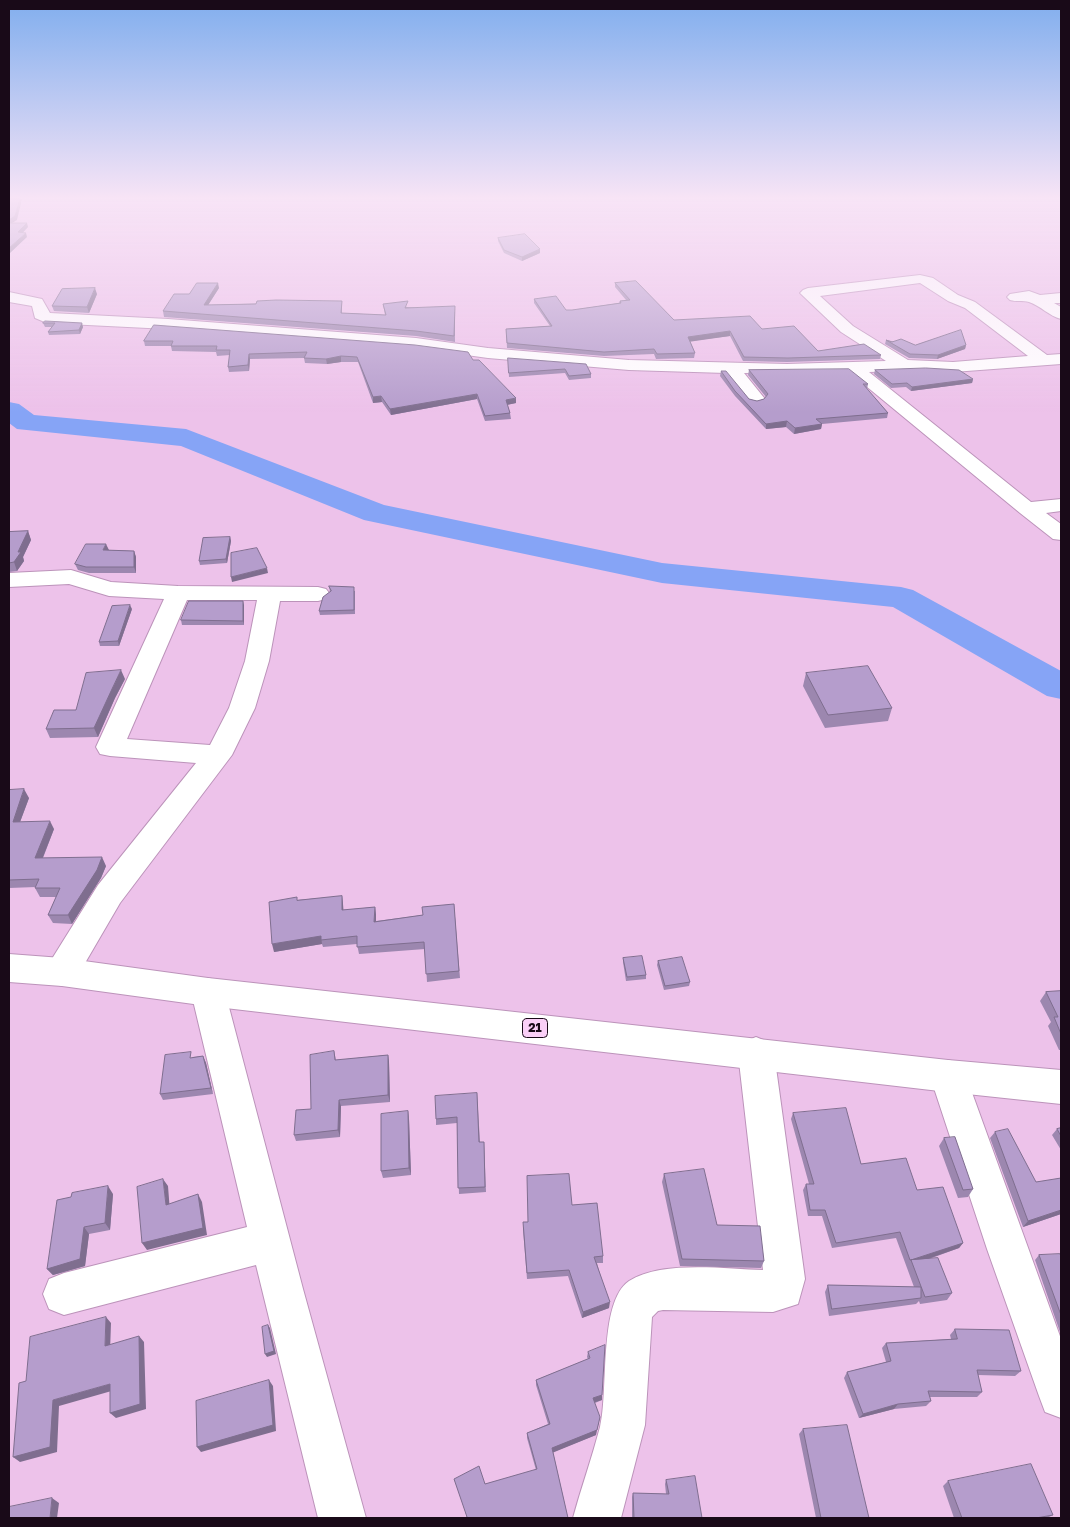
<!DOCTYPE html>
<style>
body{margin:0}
#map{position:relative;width:1070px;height:1527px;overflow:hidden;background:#edc2ea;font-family:"Golos Text",sans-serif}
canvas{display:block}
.frame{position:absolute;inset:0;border:10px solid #190a18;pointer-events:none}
</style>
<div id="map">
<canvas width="1070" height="1527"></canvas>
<div class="frame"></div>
</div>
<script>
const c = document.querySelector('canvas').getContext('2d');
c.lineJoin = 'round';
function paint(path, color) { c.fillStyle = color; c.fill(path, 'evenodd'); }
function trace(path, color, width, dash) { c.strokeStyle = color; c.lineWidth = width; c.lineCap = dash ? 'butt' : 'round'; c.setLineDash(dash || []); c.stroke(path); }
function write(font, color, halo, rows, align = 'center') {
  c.font = font + ' "Golos Text",sans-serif'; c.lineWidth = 4.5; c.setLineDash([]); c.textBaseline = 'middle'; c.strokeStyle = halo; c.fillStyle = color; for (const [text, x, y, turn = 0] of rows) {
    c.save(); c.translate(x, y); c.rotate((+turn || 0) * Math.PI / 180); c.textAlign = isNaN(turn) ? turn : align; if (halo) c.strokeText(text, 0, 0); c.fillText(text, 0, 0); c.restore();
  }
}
const river = new Path2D(`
 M9,402l10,2 15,11 152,14 198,76 278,58 239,24 12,3 148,81v28l-14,-3 -154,-89 -231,-24 -298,-63 -183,-74 -164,-17 -8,-6z`);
const minor = new Path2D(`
 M920,275l13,3 25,17 17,7 72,53 14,-1v10l-108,8 -28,-2 -56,2 162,130 30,-3v12l-15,2 15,11v16l-8,-1 -33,-26 -171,-141 -105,1 21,26 -3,4 -6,1 -6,-1 -24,-30 -97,-3 -141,-12 -72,-10 -248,-19 -121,-6 -12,-5 -3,-12 -23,-4v-10l33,7 8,14 118,6 248,19 72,10 141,12 158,4 99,-3 -45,-29 -41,-39 3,-3 5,-2zM920,283l28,18 17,7 63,48 -75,6 -45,-2 -55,-34 -33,-30z
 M1029,291l11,4 21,-2v10h-7l7,4v12c-12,-3 -20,-13 -32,-17 -6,-2 -13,0 -19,-2l-3,-3 3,-3z
 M71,570l40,12 67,4 140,1 8,2 4,5 -4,5 -8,2h-38l-11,60 -14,47 -23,47 -112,148 -46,79 -12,4 -12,-4 -4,-10 4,-10 48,-77 98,-122 -86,-7 -10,-2 -4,-7 68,-148 -55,-3 -40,-12 -60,3v-14zM187,600h70l-12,61 -16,47 -19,37 -83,-6z
 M208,978l12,4 5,10 78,297 63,229h-48l-62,-253 -192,50 -15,-6 -6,-15 6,-15 15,-6 183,-46 -56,-235 5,-10z
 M756,1037l12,5 6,11 31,226 -7,25 -25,8 -110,-2 -5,1 -6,6 -7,108 -24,93h-48c8,-30 19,-60 27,-91 9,-35 -2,-125 29,-146 33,-21 96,-12 134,-11l-25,-217 6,-11z
 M948,1060l13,4 5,12 95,263v79l-16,-6 -6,-16 -52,-147 -57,-173 5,-12z`);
const highway = new Path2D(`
 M9,954l53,4 146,20 740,82 113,10v34l-113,-12 -740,-86 -146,-20 -53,-4z`);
const wall = new Path2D(`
 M498,238l42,11v4l-18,8 -18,-8 -6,-12z
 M615,283l59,37 88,9 56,22 63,4 -1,4 -93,3 -44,-1 -13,-25 -40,5 5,12 -1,5 -38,1 -2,-5 -50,2 -97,-8 -1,-19 44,-3 -16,-23v-4l32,11h6l47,-7 1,-2 6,-1 -11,-13z
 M219,288l-11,17 134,-4v12l43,2 -2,-11 25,3 47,5v30l-39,-6 -252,-19 -1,-6 26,-17z
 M97,294l-8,19 -35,-2 -2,-5z
 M45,321l38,6 -3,7 -31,1 -1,-3 4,-5h-7l-2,-4z
 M154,325l319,35 43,43 -9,2 3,8 1,6 -26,2 -8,-22 -86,16 -9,-13 -9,1 -15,-41h-17l-14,2 -22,-1 -1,-5 -54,1 -1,12 -20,1 -1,-5 2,-12 -13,1 -1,-4 -44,-1 -1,-5h-26l-1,-5z
 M886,340l29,5h51l-1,4 -28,10 -28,-1 -24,-14z
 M508,358l83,16v4l-22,2 -4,-7 -56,4z
 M749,370l119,14 -1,5 21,24 -1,5 -65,6 -1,5 -27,5 -8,-7 -20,2 -31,-33 -15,-20 1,-5 28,28 8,2 7,-2 2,-2 -18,-22z
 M875,370l98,9 -1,4 -61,8 -5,-4 -15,1 -17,-14z
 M28,531l3,9 -8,17 1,4 -7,10 -8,1v-40z
 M230,537l1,4 -4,22 -27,2 -1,-4z
 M108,550l26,1 2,6v16h-47l-11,-3 -3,-6z
 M329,586l26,5v23l-35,1 -1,-4 11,-19z
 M244,605v20h-62l-1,-5z
 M132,609l-13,37h-19l-1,-4z
 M806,673l86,35 -4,13 -63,7 -22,-42z
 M125,679l-10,19 -17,39 -48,1 -4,-9 30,-19z
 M9,790l20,8 -9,24 34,7 -11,29 63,8 -5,12 -29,46 -19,-1 -5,-8 8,-18h-16l-5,-9 1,-1 -27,1z
 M342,896l1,8v6l32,-3 1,8v6l47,-6 31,-11 6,74 -33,4 -2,-33 -66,5 -2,-10 -34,3 -1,-3 -48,8 24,-52z
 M623,958l23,17v4l-20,2 -3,-19z
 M658,961l32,21 -1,4 -25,4 -7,-25z
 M1061,991v59h-2l-11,-24 3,-4 -11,-21 6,-9z
 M334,1051l2,9 52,-5 1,7 1,40 -49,4 -1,31 -44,4 -2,-6 17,-26z
 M203,1056l3,7 7,31 -50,6 -3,-6 33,-37z
 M477,1093l3,49h4l2,50 -27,2 -2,-71 -21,2v-6z
 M408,1111l1,8 2,56 -28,3 -2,-7z
 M793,1113l68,51 56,26 46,53 -4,5 -30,11 23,34 -5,7 -27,4 -1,-3 -3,3 -87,12 -4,-24 3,-7 86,2 -18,-49 -64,10 -10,-32h-14l-5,-26 3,-6h3l-18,-65z
 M1061,1128v22l-9,-15 5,-6z
 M995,1132l66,82 -38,13 -33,-89z
 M944,1138l29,51 -5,8 -10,1 -19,-52z
 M664,1174l53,51 47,36 -3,7 -81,-2 -18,-84z
 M113,1194l-3,36 -21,4 -4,32 -32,9 -6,-6z
 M572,1205l31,51v7h-6l12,45 -27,10 -14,-42 -41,3 -4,-50 5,-7z
 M1039,1255l22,1v76h-1l-25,-72z
 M955,1329l66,42 -6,5 -37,-1 4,17 -5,5h-47l1,4 -5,5 -32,3 -35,9 -15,-40 3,-6 39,-10 -4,-14 4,-5 65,-4 -1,-4z
 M588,1352l14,48 -7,3 1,32 -43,17 15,66 -101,-1 -13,-38 31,5 51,-14 -9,-32v-5l21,-9 -12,-39v-5l52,-21 -1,-2z
 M803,1429l66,89h-53l-17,-84z
 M666,1480l36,38h-70v-21l1,-4 33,1 -1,-10z
 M948,1481l105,34 -6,3h-93l-11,-32z`);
const shadedWall = new Path2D(`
 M20,199h2l-5,21 -8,5v-5z
 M27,223l1,4 -9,10 -1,-5z
 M26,233l1,4 -18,17v-6z
 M540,249v4l-18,8v-4z
 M218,283l1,5 -14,22 -1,-5z
 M95,288l2,6 -8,19 -2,-6z
 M82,323l1,4 -3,7 -1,-4z
 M730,331v5l-42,6v-5z
 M966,345l-1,4 -28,10 1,-4z
 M249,354l1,5 -1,12 -1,-6z
 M341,356v6l-14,2 -1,-5z
 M973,379l-1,4 -61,8 1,-4z
 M477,394v5l-86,16 -1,-6z
 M381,396l1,6 -9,1v-6z
 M516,398v5l-10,2v-5z
 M787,421l-1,6 -20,2v-5z
 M822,424l-1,5 -27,5 1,-6z
 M28,531l3,9 -8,17 1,4 -7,10 -3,-9 4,-10z
 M230,537l1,4 -4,22 -1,-4z
 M106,544l3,6h-6z
 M134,551l2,6v16l-2,-6z
 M267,568l1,5 -36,9 -1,-5z
 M243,601l1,4v20l-1,-4z
 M130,605l2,4 -13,37 -1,-5z
 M121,670l4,9 -10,19 -17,39 -4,-9 18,-39z
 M24,789l5,9 -12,32 -4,-8z
 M50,821l4,8 -15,38 -4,-9z
 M102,857l4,9 -5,12 -29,46 -4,-9z
 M342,896l1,8 1,13 -2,-7z
 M375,907l1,8v14l-2,-7z
 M321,936l1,8 -48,8 -2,-8z
 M388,1055l1,7 1,40 -2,-7z
 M203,1056l3,7 7,31 -2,-6z
 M339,1100l2,6 -1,31 -2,-7z
 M408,1111l1,8 2,56 -2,-7z
 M163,1179l5,7 2,26 -4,-7z
 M108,1186l5,8 -3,36 -5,-7z
 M198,1194l4,8 5,33 -60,15 -5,-7z
 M1061,1210v4l-38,13 5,-6z
 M84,1227l5,7 -4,32 -32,9 -6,-6z
 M963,1243l-4,5 -46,16 -2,-4z
 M610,1302l-1,6 -27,10 1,-6z
 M106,1317l5,6 -1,29 -5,-6z
 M268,1325l2,3 6,26 -9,3 -2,-3z
 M139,1336l5,6 2,67 -30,9 -6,-5z
 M269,1380l4,6 3,45 -75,21 -4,-5z
 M110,1384l5,6 -56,16 -2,46 -37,10 -7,-5 40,-57z
 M602,1395v5l-10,3 1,-5z
 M898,1404l-4,5 -35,9 4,-4z
 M600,1417l-4,18 -44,18v-5z
 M52,1498l7,5 -2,15h-7z`);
const building = new Path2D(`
 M9,199h11l-5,17 -6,4z
 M9,223h18l-9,9 8,1 -17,15z
 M525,234l15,15 -18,8 -18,-7 -6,-12z
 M636,281l38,39 76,-4 12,13 32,-3 24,25 46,-7 17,11 -93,3 -44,-1 -14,-26 -42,6 7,16 -38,1 -3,-5 -50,3 -97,-9 -1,-14 46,-3 -18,-27 22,-3 10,14h6l49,-7 -1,-2 10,-1 -15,-17z
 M197,283h21l-14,22 52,-1 1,-3 19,-1 66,1 -1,12 45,2 -3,-11 25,-3 -3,7 50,-2 -1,30 -38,-5 -253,-20 11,-17h15z
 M95,288l-8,19 -35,-1 10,-17z
 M45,321l37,2 -3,7 -31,2 7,-9h-12z
 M154,325l261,20 53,7 5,8h6l37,38 -10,2 4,13 -25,3 -8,-22 -87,15 -9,-13 -8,1 -16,-40 -16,-1 -15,3 -22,-1 3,-6 -58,2 -1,11 -20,2 2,-17h-14l1,-4h-46l2,-5h-29z
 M961,330l5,15 -28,10 -28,-1 -24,-14 6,2 9,-3 14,6z
 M508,358l78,6 5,10 -22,2 -4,-7 -56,4z
 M926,368l33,2 14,9 -61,8 -5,-4 -15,1 -17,-14z
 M849,369l19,15h-5l25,29 -72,6 6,5 -27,4 -8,-7 -21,3 -31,-33 -14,-20h5l23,28 8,2 7,-2 4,-5 -19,-24z
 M28,531l-10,21h3l-7,10 -5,1v-31z
 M230,537l-4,22 -27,2 4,-23z
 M86,544h20l-3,6 31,1v16h-48l-11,-3z
 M257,548l10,20 -36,9v-24z
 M329,586l25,1v23l-35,1 4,-14 8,-6z
 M189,601h54v20l-62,-1z
 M130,605l-12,36 -19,1 13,-36z
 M868,666l24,42 -64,7 -22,-42z
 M121,670l-9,19 -18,39 -48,1 8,-19h22l10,-37z
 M24,789l-11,33 37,-1 -15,37 67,-1 -5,13 -29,45h-20l12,-27h-25l4,-9 -30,1v-90z
 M342,896v14l33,-3 -1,15 49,-7 -1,-8 32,-3 5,67 -33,3 -2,-32 -67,5v-11l-36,4v-4l-49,8 -3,-42 28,-5v3z
 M642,956l4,19 -19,2 -4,-19z
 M682,957l8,25 -25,4 -7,-25z
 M1061,991v43l-7,-17h4l-12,-25z
 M334,1051l1,9 53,-5v40l-49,5 -1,30 -44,5 2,-25 15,-1 -1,-54z
 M191,1052l-1,6 13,-2 8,32 -51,6 5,-39z
 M477,1093l2,49h5l1,45 -27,1 -1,-71 -21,2 -1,-23z
 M846,1108l15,56 45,-6 11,32 26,-3 20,56 -49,16 -3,1h-1l-10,-28 -64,11 -11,-33h-15l-4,-26h8l-21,-71z
 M408,1111l1,57 -28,3v-57z
 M1061,1128v8l-4,-7z
 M1008,1129l28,53 25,-4v32l-33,11 -33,-89z
 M955,1137l18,52 -10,1 -19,-52z
 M704,1169l13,56 43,1 4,35 -82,-2 -18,-85z
 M569,1174l3,31 25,-2 6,53 -9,1 16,45 -27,10 -14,-42 -42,3 -4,-51h5l-1,-46z
 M163,1179l3,26 32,-11 5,34 -61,15 -5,-56z
 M108,1186l-3,37 -21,4 -4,32 -33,10 10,-69 14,-3 1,-4z
 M1060,1254l1,2v59l-22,-60z
 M938,1258l14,35 -27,4 -14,-37z
 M828,1285l93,2v11l-89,11z
 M106,1317l-1,29 34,-10 1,68 -30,9v-29l-57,16 -3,47 -37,10 6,-74 7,-2 4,-44z
 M268,1325l6,26 -9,3 -3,-27z
 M955,1329l54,1 12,41 -44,-1 5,22 -54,-1 3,10 -33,3 -35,10 -16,-42 44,-11 -5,-18 71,-4z
 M605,1345l-3,50 -9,3 7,19 -3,13 -45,18 16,70h-103l2,-1 -13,-38 25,-13 6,18 52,-15 -10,-36 23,-9 -14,-44 54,-22 -2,-6z
 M269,1380l4,45 -76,22 -1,-46z
 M847,1425l22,93h-48l-18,-89z
 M1031,1464l22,51 -17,3h-74l-14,-37z
 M695,1476l7,42h-68l-1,-25 36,1 -3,-14z
 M52,1498l-2,20h-41v-11z`);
const shields = [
 [535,1028,25]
];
const shieldNames = [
 ["21",535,1028]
];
paint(river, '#86a4f6');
trace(minor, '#bc93ba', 2);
trace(highway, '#bc93ba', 2);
paint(minor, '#fff');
paint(highway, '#fff');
paint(wall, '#9c87af');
paint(shadedWall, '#7f6e8f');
paint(building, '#b59dcc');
trace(building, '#7f6e8f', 1);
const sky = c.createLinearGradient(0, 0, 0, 412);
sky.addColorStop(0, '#81aeee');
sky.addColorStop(0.48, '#f7e4f6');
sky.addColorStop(1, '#f7e4f600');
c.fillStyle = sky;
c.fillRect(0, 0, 1070, 412);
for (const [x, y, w] of shields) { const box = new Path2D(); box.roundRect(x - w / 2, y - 9.5, w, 19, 4); c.fillStyle = '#facff7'; c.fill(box); trace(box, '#190a18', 1); }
write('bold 12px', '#190a18', null, shieldNames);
</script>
